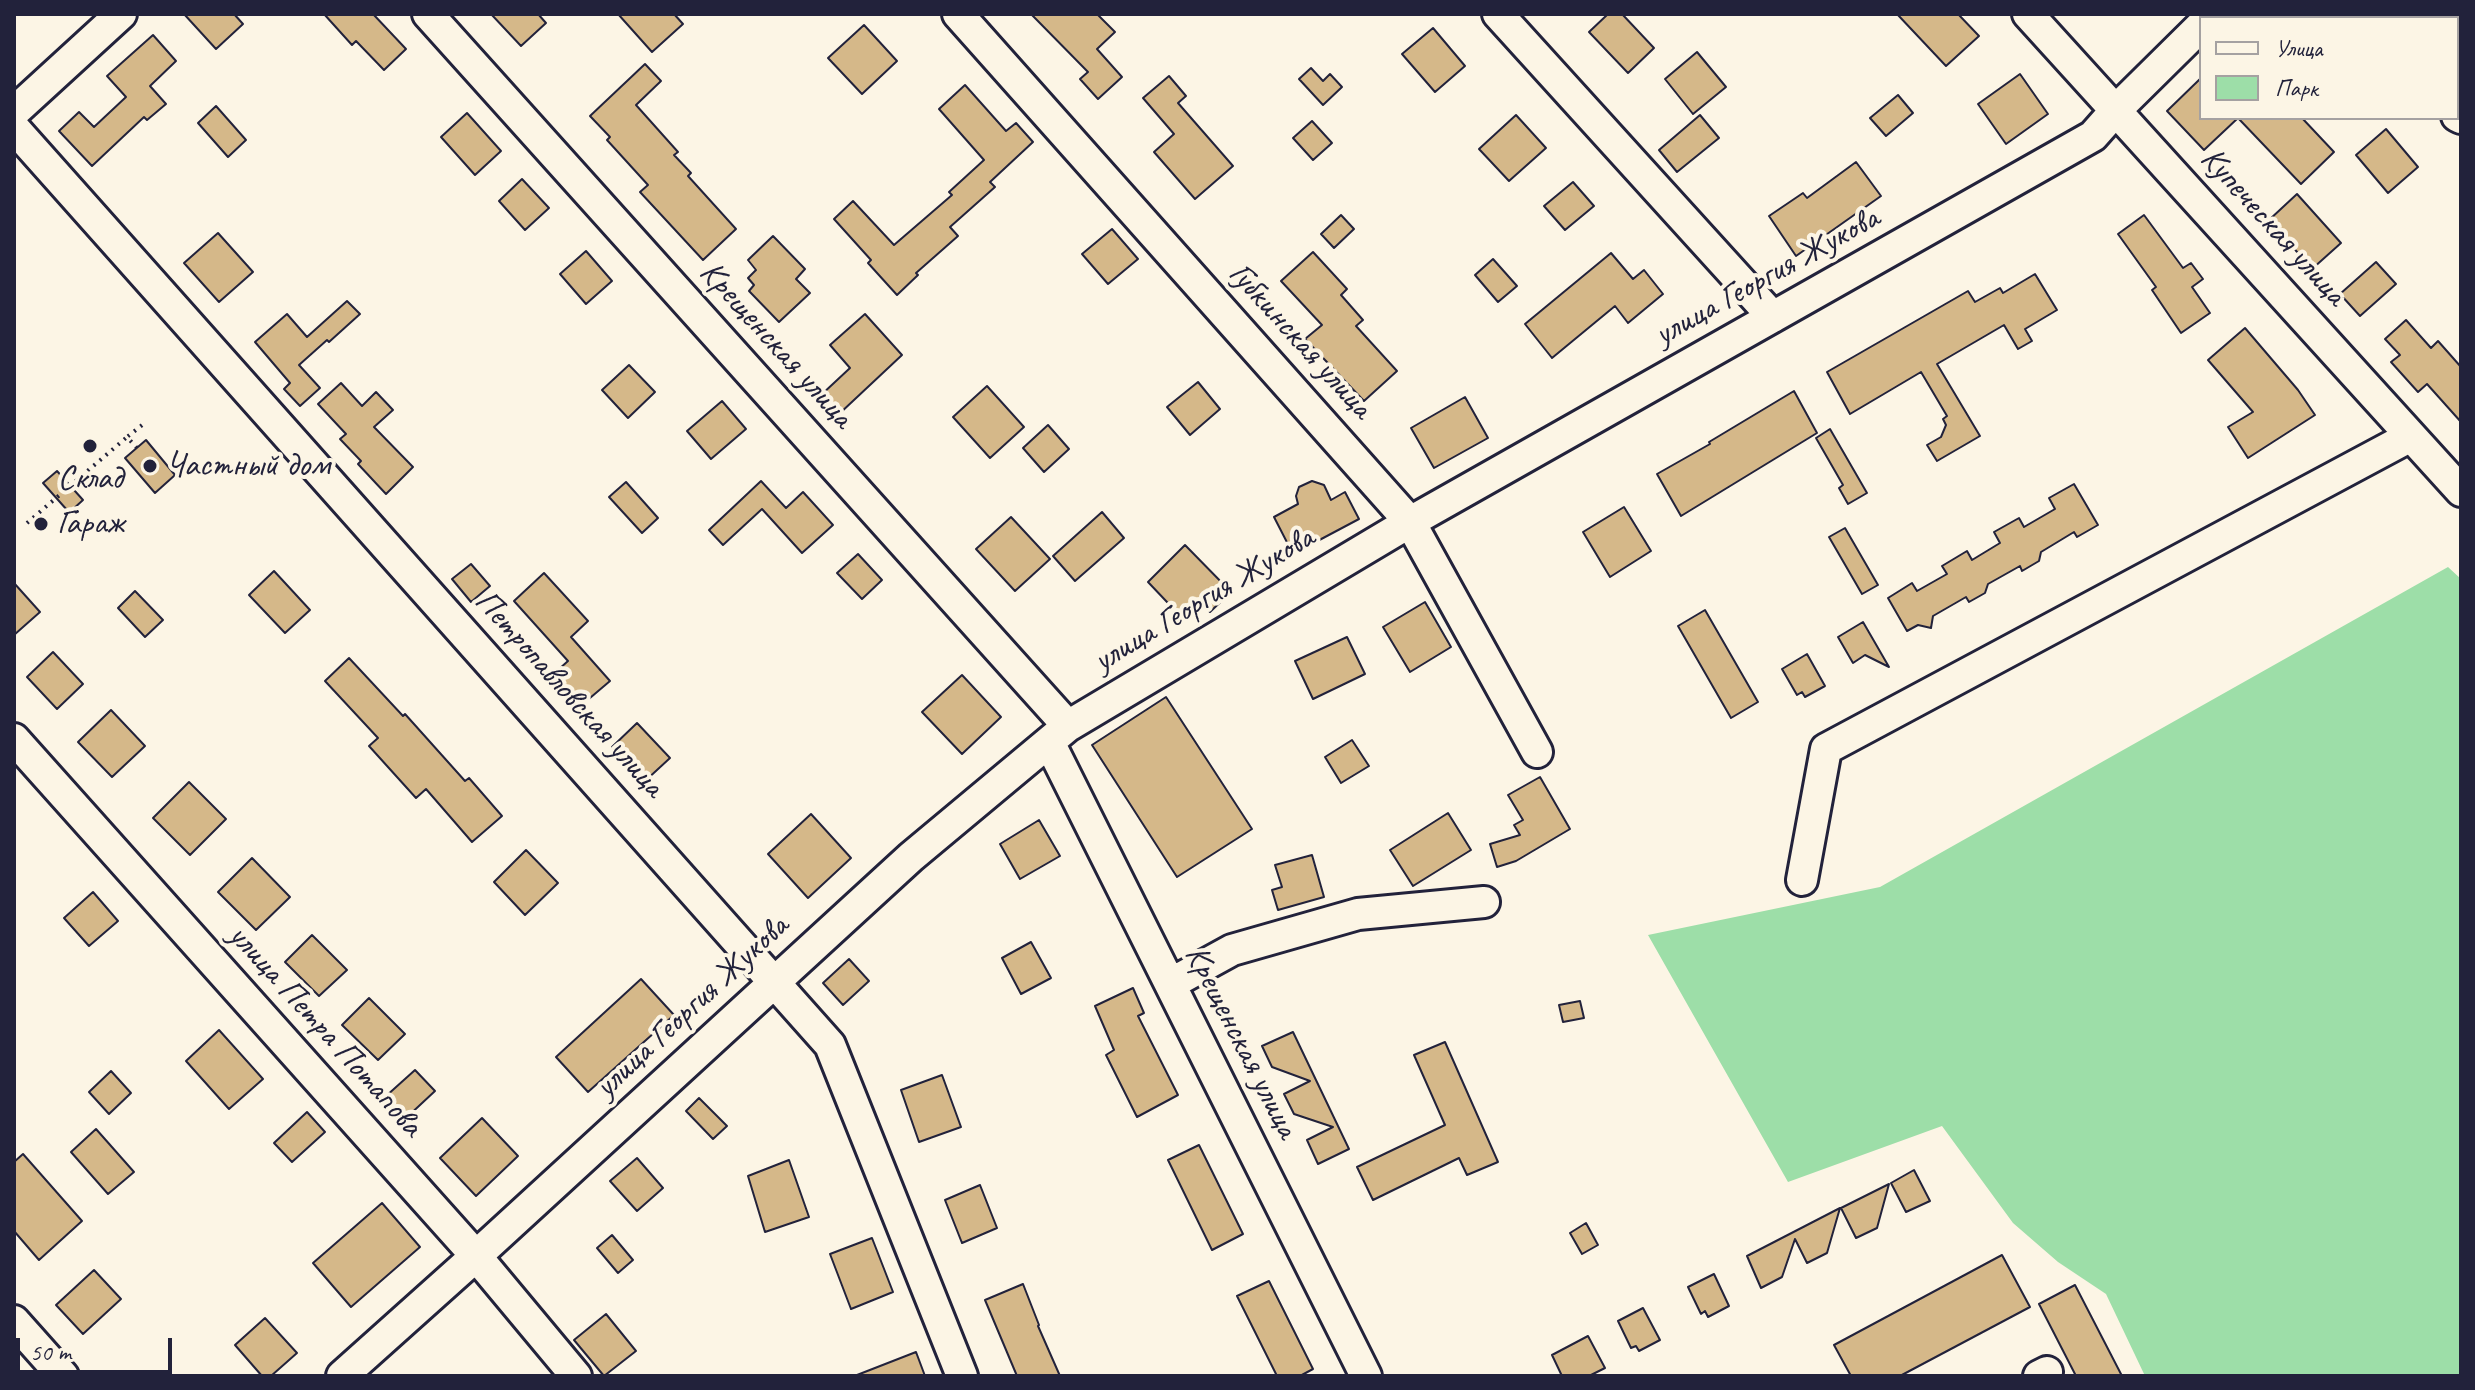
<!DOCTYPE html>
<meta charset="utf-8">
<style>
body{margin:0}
#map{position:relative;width:2475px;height:1390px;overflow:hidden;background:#fcf5e5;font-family:Caveat,sans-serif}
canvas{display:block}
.frame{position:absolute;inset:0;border:16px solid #22223b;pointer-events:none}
.legend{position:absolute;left:2199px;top:16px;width:260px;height:104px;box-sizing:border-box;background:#fcf5e5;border:2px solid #a5a1a1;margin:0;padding:10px 14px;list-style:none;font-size:24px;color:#22223b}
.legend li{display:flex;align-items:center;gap:16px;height:40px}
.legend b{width:40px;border:2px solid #a5a1a1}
.scale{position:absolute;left:16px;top:1338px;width:156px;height:36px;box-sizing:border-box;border:4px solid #22223b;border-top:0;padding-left:10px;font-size:24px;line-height:28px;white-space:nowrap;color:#22223b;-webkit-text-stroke:6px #fcf5e5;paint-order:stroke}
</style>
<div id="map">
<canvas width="2475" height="1390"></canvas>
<div class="frame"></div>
<ul class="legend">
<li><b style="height:10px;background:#fcf5e5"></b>Улица</li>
<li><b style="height:22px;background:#9ddea8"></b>Парк</li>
</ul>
<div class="scale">50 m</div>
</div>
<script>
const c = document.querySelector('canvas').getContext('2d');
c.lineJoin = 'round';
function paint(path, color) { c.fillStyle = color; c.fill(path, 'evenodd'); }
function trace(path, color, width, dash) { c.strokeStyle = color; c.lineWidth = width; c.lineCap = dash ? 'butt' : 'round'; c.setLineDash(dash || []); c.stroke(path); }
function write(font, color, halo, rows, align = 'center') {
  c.font = font + ' Caveat,sans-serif'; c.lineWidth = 8; c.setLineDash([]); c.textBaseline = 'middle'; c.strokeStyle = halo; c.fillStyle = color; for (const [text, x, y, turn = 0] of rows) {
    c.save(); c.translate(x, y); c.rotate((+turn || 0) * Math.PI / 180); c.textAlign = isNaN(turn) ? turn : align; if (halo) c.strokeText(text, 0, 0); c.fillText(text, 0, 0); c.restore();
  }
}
const green = new Path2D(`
 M2448,567l13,12v797h-316l-39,-82 -48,-32 -45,-39 -71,-97 -154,56 -140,-247 232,-48z`);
const building = new Path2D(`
 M184,14h50l9,10 -27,25z
 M324,14h49l33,35 -22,21 -28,-29 -4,4z
 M491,14h47l8,9 -25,23z
 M618,14h56l9,10 -31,28z
 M1031,14h66l18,18 -18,17 25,28 -24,22 -18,-20 8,-7z
 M1608,14h14l32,34 -26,25 -39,-41z
 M1897,14h61l21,22 -33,30z
 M864,25l33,36 -35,33 -34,-36z
 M1433,28l32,38 -30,26 -33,-38z
 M153,35l23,26 -26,25 16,18 -19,16 -3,-3 -52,49 -33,-35 20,-19 15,15 32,-30 -19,-21z
 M1697,52l29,35 -33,27 -28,-35z
 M645,64l16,17 -25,24 42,47 -4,3 17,18 -3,3 48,53 -33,31 -63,-68 8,-7 -41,-45 3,-3 -20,-21z
 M1311,68l12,13 7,-7 12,13 -19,18 -24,-26z
 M2020,74l28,40 -42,30 -28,-40z
 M1169,76l17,20 -8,7 55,63 -38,33 -41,-47 20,-18 -31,-36z
 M2201,78v40h101l32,34 -33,32 -63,-66 -34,32 -37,-39z
 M965,85l41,46 10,-8 17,19 -43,40 5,5 -45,40 8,9 -42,37 2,2 -21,20 -29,-32 3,-3 -37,-41 19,-18 41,44 58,-50 -3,-3 35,-32 -45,-51z
 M1898,95l15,18 -27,23 -16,-18z
 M216,106l30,34 -18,17 -30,-34z
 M467,113l34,38 -26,24 -34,-38z
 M1516,115l30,33 -37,33 -30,-32z
 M1700,115l19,23 -42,34 -18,-22z
 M1312,121l20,22 -19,17 -20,-22z
 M2386,129l32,38 -30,26 -32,-38z
 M1856,162l25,34 -85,60 -27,-40 34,-23 4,5z
 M522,179l27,29 -24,22 -26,-29z
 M1573,182l21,24 -29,24 -21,-24z
 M2297,194l44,49 -29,26 -43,-49z
 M1341,215l13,14 -20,19 -13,-14z
 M2144,215l39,53 8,-5 12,16 -11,8 18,26 -29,20 -29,-43 4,-3 -38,-53z
 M1112,229l26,30 -30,25 -26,-30z
 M218,233l35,39 -34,30 -35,-39z
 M773,236l32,33 -9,10 14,14 -31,29 -30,-31 5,-6 -6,-7 8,-8 -8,-10z
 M586,251l26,30 -26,23 -26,-30z
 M1313,252l34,37 -6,6 22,25 -7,6 41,45 -33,30 -59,-62 17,-14 -41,-44z
 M1611,253l22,26 11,-9 19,24 -35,29 -13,-17 -63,52 -27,-34z
 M1493,259l24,27 -19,16 -23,-27z
 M2376,262l20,22 -36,32 -20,-22z
 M2035,274l22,36 -32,19 7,12 -14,8 -14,-24 -67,39 43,72 -43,25 -10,-16 14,-8 5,-12 -3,-6 4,-3 -26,-44 -71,42 -23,-42 141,-81 7,11 25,-14 3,5z
 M347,301l13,13 -31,28 -2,-2 -28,25 21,23 -20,18 -16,-17 6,-6 -35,-41 32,-28 20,23z
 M865,314l37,41 -64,60 -18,-19 30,-28 -20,-23z
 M2406,320l25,28 7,-7 23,26v55l-34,-38 -9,8 -27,-30 9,-7 -15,-16z
 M2245,328l53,62 17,25 -67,43 -20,-31 25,-15 -45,-52z
 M629,365l26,27 -27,26 -26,-28z
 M1198,382l22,27 -30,26 -23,-28z
 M341,383l21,23 14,-14 17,18 -19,17 39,40 -27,27 -28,-30 3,-3 -21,-22 6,-5 -28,-30z
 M987,386l37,41 -34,31 -37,-41z
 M1794,391l23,42 -136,83 -24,-42 53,-30 -1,-2z
 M1465,397l23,41 -54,30 -23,-40z
 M722,401l24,28 -35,30 -24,-28z
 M1048,425l21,24 -25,23 -21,-24z
 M1830,429l37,64 -19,11 -9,-16 4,-3 -27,-47z
 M146,440l29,35 -20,18 -30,-35z
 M57,471l26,29 -12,11 -4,-1 -24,-27z
 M761,481l25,27 17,-16 30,33 -31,28 -40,-44 -39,36 -14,-15z
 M1312,481l12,4 7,15 14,-8 14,27 -66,35 -19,-37 24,-13 -2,-8 3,-9z
 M626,482l32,36 -16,15 -33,-36z
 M2074,484l24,41 -21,12 -3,-5 -33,20 -2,9 -17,10 -2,-5 -32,18 -3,9 -16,9 -3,-5 -33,19 -2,12 -13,-3 -11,6 -19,-33 24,-15 5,8 30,-17 -5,-8 25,-15 5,9 28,-17 -6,-11 25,-14 5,9 31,-18 -6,-11z
 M1624,507l27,44 -41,26 -27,-45z
 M1102,512l22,26 -49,43 -22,-25z
 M1011,517l39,42 -35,32 -39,-42z
 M1845,528l33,57 -16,9 -33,-57z
 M1185,545l46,47 -21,20 -7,-8 -18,17 -37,-39z
 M858,554l24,26 -20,19 -25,-26z
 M471,564l19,22 -19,16 -19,-23z
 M274,571l36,39 -25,23 -36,-38z
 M544,573l44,48 -17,16 39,44 -33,28 -28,-31 19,-17 -54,-60z
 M14,583l26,29 -26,23z
 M135,591l28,29 -18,17 -27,-29z
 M1425,602l26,45 -41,25 -27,-45z
 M1705,610l53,92 -27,16 -53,-92z
 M1863,622l11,19 15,26 -24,-12 -12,8 -15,-26z
 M1347,637l18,37 -52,25 -18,-38z
 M53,652l30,32 -26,25 -30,-32z
 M1807,654l18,32 -20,11 -3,-5 -5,3 -15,-26z
 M349,658l54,58 2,-2 60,67 4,-3 33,38 -30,26 -46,-53 -10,9 -47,-52 9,-8 -53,-57z
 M962,675l39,42 -39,37 -40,-42z
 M1166,697l86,132 -75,48 -85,-132z
 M111,710l34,36 -33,31 -34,-35z
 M637,723l33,35 -26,24 -32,-35z
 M1352,740l17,26 -28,17 -16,-26z
 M1540,777l30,52 -54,32 -19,6 -7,-23 30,-9 -6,-10 9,-5 -15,-25z
 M189,782l37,37 -36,36 -37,-37z
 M1448,813l23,37 -58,36 -23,-36z
 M811,814l40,44 -43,40 -40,-44z
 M1039,820l21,36 -40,23 -20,-35z
 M526,850l32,33 -33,32 -31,-33z
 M1312,855l12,42 -46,13 -6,-20 10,-3 -7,-22z
 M252,858l38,39 -34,33 -38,-38z
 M93,892l25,29 -29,25 -25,-28z
 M312,935l35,35 -28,26 -34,-34z
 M1031,942l20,36 -30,16 -19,-36z
 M849,959l20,22 -26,24 -20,-22z
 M641,979l33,36 -86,77 -32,-35z
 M1133,988l11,25 -6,3 40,79 -41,22 -31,-62 8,-5 -19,-44z
 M369,998l36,36 -27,26 -36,-35z
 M1580,1001l4,17 -21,4 -4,-17z
 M219,1030l44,49 -34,30 -43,-48z
 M1293,1032l56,117 -31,15 -11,-24 26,-13 -39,-13 -10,-20 26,-13 -38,-14 -10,-21z
 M1445,1042l53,120 -31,13 -8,-17 -86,42 -16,-33 88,-42 -31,-70z
 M415,1070l20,21 -30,28 -20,-22z
 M111,1071l20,22 -22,21 -20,-22z
 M942,1075l19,52 -42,15 -18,-52z
 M699,1098l28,28 -14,13 -27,-28z
 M307,1112l18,20 -33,30 -18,-19z
 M482,1118l36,38 -42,40 -36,-38z
 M96,1129l38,43 -26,22 -37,-42z
 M1199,1145l44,89 -31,16 -44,-90z
 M23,1154l59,67 -43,39 -25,-29v-69z
 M637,1158l26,30 -26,23 -27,-30z
 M789,1160l20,57 -44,15 -17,-56z
 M1914,1170l16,31 -24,11 -15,-29z
 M1889,1184l-12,44 -21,10 -15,-30z
 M980,1185l17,43 -35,15 -17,-43z
 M382,1203l38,44 -69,60 -38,-44z
 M1840,1208l-13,45 -20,10 -12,-24 -13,38 -21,11 -14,-32z
 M1586,1223l12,22 -16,9 -12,-21z
 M612,1235l21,25 -15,13 -21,-25z
 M872,1238l21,54 -42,17 -21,-55z
 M2002,1255l28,52 -130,69h-49l-17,-31z
 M94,1270l27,29 -38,35 -27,-29z
 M1714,1274l15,32 -21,11 -3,-6 -4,3 -13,-27z
 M1269,1281l44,88 -13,7h-23l-40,-80z
 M1023,1284l16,41 -1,1 22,50h-43l-32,-76z
 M2075,1285l47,91h-46l-37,-72z
 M1643,1308l17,32 -21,11 -3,-5 -5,2 -13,-27z
 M606,1314l30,37 -32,25 -30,-36z
 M265,1318l32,35 -26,23h-9l-27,-31z
 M1588,1336l17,32 -16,8h-27l-10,-21z
 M916,1352l9,24h-68v-1z`);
const path = new Path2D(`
 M137,448l-10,-11 19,-15
 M27,523l100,-86`);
const minor = new Path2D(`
 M428,14l640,712
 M958,14l452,508 127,230
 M1498,14l275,303
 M2028,14l433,477
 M14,112l107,-98
 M2457,116l4,2
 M14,128l816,917 132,331
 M14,739l462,517 100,120
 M1049,742l317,634
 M1802,880l24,-131 585,-313
 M1170,984l62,-34 126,-36 126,-12
 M14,1321l49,55
 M342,1376l134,-120 435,-399 157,-131 342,-204 683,-386 23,-26 85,-84
 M2039,1376l8,-4`);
const markers = [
 [90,446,8,"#22223b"],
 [150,466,8,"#22223b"],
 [41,524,8,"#22223b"]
];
const streetNames = [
 ["Купеческая улица",2273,227,48],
 ["улица Георгия Жукова",1767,277,-29],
 ["Губкинская улица",1300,341,48],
 ["Крещенская улица",776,345,48],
 ["улица Георгия Жукова",1204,600,-31],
 ["Петропавловская улица",569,694,48],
 ["улица Георгия Жукова",692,1007,-43],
 ["улица Петра Потапова",325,1031,48],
 ["Крещенская улица",1241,1042,63]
];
const poiNames = [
 ["Частный дом",166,466],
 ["Склад",90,479,"center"],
 ["Гараж",57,524]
];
paint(green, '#9ddea8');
paint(building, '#d5b889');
trace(building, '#22223b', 2);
trace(minor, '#22223b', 36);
trace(path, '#22223b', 4, [2, 6]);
trace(minor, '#fcf5e5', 30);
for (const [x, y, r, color] of markers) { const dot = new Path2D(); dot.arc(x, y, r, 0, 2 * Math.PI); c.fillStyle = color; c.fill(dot); trace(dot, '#fcf5e5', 3); }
write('34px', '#22223b', '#fcf5e5', streetNames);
write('34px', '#22223b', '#fcf5e5', poiNames, 'left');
</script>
